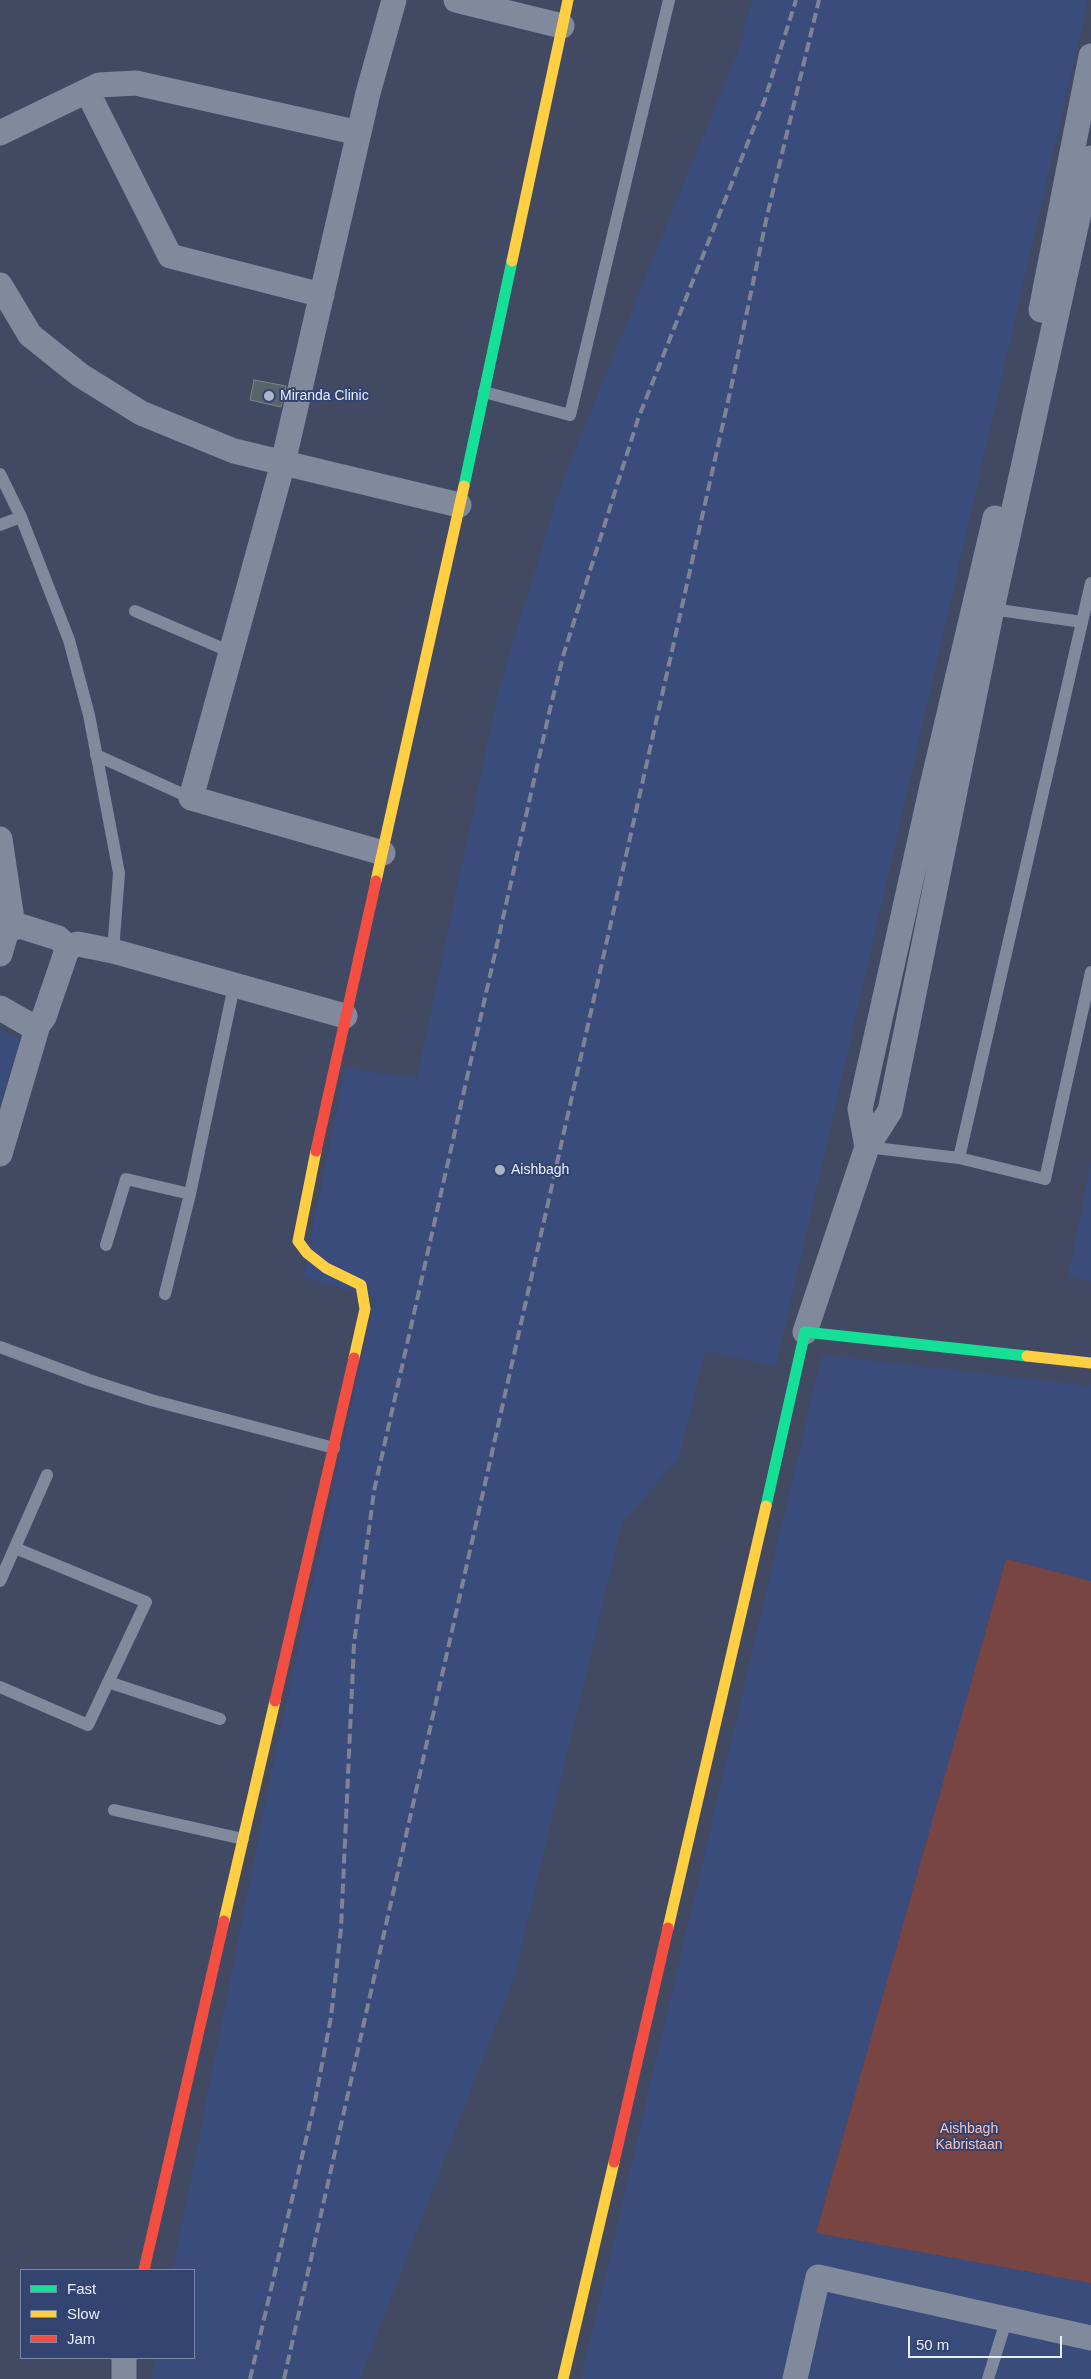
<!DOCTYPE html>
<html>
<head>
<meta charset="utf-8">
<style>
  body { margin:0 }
  #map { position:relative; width:1091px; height:2379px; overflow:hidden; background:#424a63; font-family:Helvetica,sans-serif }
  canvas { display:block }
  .legend { position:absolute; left:20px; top:2269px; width:175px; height:90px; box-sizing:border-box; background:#344471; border:1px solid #7c88aa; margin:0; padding:6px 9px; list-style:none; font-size:15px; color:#e7eeff }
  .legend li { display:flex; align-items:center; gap:10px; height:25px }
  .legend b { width:25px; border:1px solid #7c88aa }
  .scale { position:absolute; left:908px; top:2336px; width:154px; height:22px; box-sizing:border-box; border:2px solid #e7eeff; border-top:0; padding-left:6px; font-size:15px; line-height:18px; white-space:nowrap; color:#e7eeff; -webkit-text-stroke:4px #344471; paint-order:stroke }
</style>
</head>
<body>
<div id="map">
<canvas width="1091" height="2379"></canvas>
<ul class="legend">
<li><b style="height:6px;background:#16e098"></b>Fast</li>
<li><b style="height:6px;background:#ffcf43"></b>Slow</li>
<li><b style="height:6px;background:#f24e42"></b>Jam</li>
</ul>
<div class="scale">50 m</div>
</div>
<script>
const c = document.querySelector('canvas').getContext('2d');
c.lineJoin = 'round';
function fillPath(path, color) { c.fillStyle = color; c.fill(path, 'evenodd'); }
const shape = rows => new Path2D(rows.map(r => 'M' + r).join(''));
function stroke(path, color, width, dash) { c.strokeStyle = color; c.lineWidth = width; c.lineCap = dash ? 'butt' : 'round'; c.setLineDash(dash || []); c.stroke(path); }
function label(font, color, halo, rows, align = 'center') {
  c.font = font + ' Helvetica,sans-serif'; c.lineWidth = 4; c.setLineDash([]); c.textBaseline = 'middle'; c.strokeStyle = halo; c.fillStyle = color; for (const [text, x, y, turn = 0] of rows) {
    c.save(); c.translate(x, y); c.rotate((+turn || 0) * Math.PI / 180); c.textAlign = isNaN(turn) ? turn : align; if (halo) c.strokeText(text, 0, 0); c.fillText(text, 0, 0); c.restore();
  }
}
fillPath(shape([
  [752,0,1088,0,776,1366,705,1351,679,1458,622,1523,514,1978,360,2379,151,2379,156,2358,194,2358,194,2270,173,2270,271,1774,375,1298,303,1277,345,1068,417,1078,499,689,562,482,740,46],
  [0,1030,20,1039,0,1105],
  [1091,1163,1091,1281,1068,1276],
  [822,1355,1091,1386,1091,1581,1006,1559,816,2233,1091,2283,1091,2379,581,2379]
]), '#3a4c7c');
fillPath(shape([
  [1006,1559,1091,1581,1091,2283,816,2233]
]), '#784542');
const building = shape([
  [254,380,286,386,281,407,250,400,254,380]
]);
fillPath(building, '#586469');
stroke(building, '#788588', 1);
stroke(shape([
  [484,392,570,415,669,0],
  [0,474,21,517,69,640,89,715,119,873,113,951],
  [0,525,21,517],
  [992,609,1082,622],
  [135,611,231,652],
  [96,755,191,798],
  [867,1147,959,1158,1045,1179,1091,972],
  [959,1158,1091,583],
  [106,1245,126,1179,190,1194],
  [165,1294,190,1194,234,986],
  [0,1347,89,1380,151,1400,334,1448],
  [0,1581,47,1475],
  [108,1682,220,1719],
  [0,1687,88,1725,146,1602,15,1548],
  [114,1810,243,1839],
  [988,2379,1007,2318]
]), '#81899d', 12);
stroke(shape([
  [456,0,562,26],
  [87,91,170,256,322,295],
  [0,133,99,85,136,83,359,133],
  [0,285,30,335,80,375,141,413,234,451,459,505],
  [1041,310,1091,56],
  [0,839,13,926],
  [383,853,191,798,283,463,368,93,394,0],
  [68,947,78,944,113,951,345,1016],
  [0,954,7,930,20,926,58,938,68,947],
  [0,1008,30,1025,38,1025],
  [867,1147,860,1109,932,786,995,518],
  [0,1154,38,1025,44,1017,68,947],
  [805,1332,867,1147,890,1111,992,609,1091,158],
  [124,2379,124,2358],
  [795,2379,818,2277,1091,2338]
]), '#81899d', 25);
stroke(shape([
  [464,486,512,261],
  [766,1506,805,1332,1027,1356]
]), '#16e098', 11);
stroke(shape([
  [512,261,568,0],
  [376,881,464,486],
  [316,1151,298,1241,307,1253,326,1268,361,1285,365,1309,354,1358],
  [1027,1356,1091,1363],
  [224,1921,275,1701],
  [668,1928,766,1506],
  [563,2379,614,2162]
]), '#ffcf43', 11);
stroke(shape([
  [316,1151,376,881],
  [275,1701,354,1358],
  [614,2162,668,1928],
  [144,2270,224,1921]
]), '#f24e42', 11);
stroke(shape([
  [250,2379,315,2101,331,2017,341,1929,354,1644,374,1491,550,709,564,653,638,419,764,102,796,0],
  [284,2379,731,388,767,216,819,0]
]), '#7e8496', 4, [10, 5]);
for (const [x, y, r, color] of [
  [269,396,6,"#adb5c8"],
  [500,1170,6,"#adb5c8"]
]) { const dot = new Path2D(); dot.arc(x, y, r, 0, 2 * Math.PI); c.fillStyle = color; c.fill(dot); stroke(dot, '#344471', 2); }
label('14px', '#e7eeff', '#344471', [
  ["Miranda Clinic",280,396],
  ["Aishbagh",511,1170]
], 'left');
label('14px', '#f7c1ba', '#344471', [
  ["Aishbagh",969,2129],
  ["Kabristaan",969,2145]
]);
</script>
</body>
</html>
